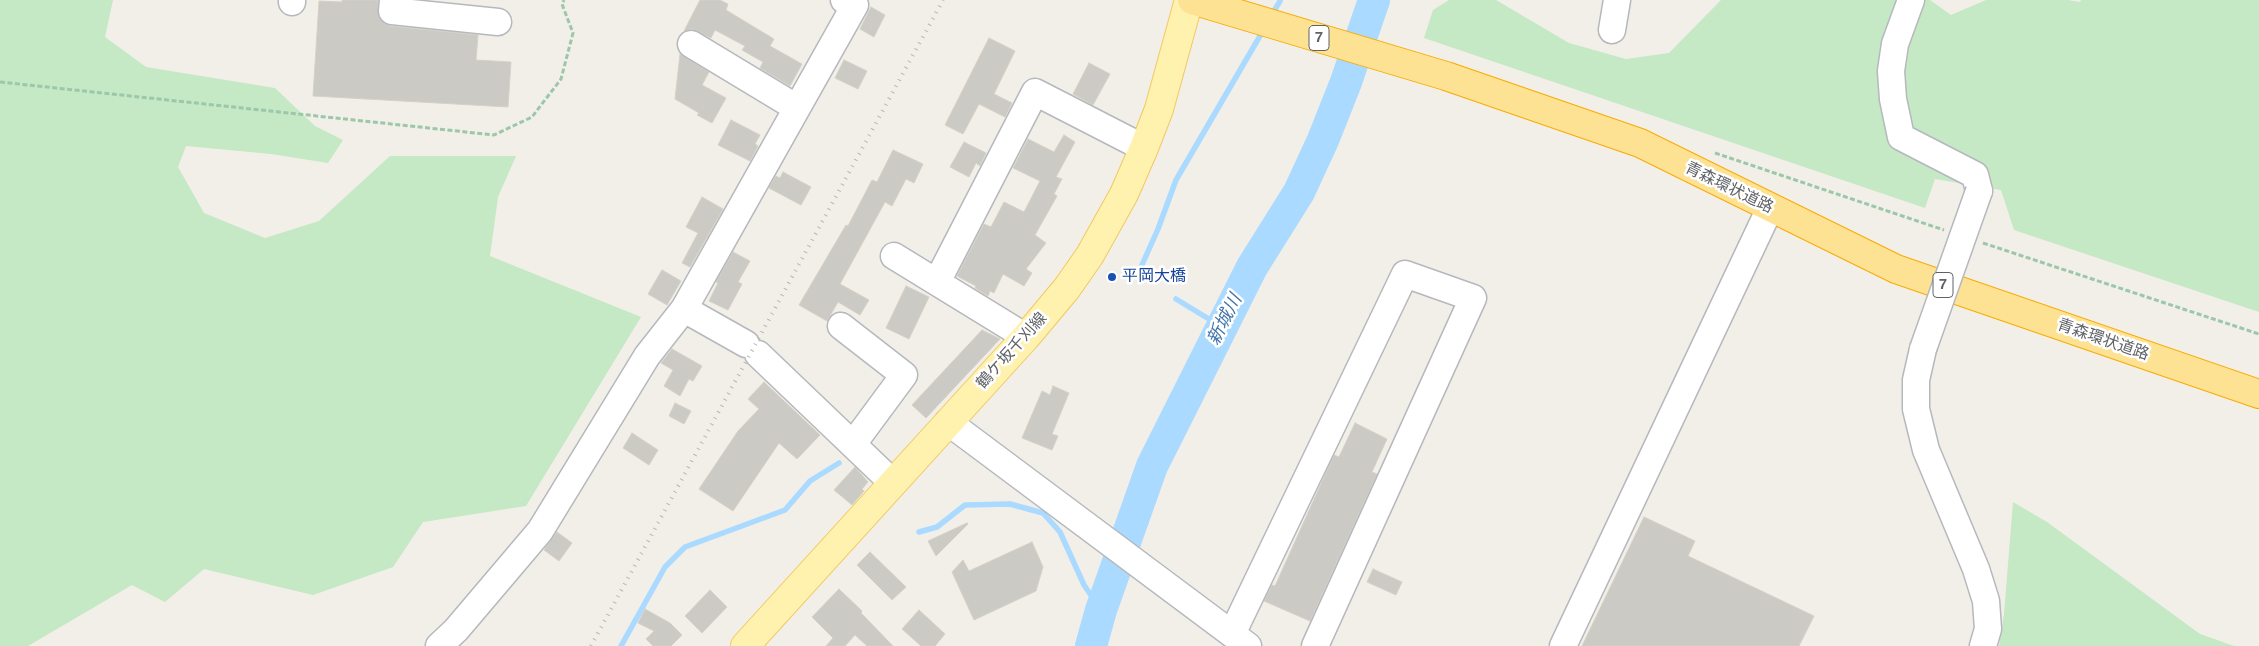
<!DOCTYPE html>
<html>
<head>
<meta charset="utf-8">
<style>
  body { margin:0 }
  canvas { display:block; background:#f1efe8 }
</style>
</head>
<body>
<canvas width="2259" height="646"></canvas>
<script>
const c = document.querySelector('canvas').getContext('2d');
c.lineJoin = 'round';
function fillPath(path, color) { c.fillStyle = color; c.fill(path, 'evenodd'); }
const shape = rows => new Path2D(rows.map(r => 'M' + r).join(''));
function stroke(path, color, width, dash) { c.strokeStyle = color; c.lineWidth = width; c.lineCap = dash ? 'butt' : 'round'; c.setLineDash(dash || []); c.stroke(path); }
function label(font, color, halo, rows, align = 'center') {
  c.font = font + ' Arial,"Noto Sans JP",sans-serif'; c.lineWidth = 5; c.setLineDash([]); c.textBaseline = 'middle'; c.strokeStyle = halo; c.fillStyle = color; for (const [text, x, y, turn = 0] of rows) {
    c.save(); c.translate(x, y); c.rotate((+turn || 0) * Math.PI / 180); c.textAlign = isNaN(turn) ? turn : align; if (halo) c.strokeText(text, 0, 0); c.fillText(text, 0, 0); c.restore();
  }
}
fillPath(shape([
  [0,0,113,0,105,37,146,67,275,88,315,126,343,140,328,163,271,154,186,146,178,167,204,213,265,238,319,221,390,156,516,156,498,197,490,256,641,317,526,506,423,522,393,567,313,595,204,569,165,602,132,585,28,646,0,646],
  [1449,0,1496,0,1569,43,1626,59,1669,53,1721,0,1930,0,1951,15,1986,0,2068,0,2080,2,2081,0,2259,0,2259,312,2014,230,2001,190,1935,179,1925,208,1424,38,1433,10],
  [2013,502,2047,522,2200,634,2234,646,1999,646,2004,614]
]), '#c5e8c5');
stroke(shape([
  [1271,16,1280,1],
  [1137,276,1158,229,1176,180,1264,29],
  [1176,299,1222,327],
  [919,532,937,527,965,505,1010,504,1043,513,1060,532,1084,585,1101,610],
  [621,646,665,567,685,547,785,510,810,481,839,463]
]), '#aadaff', 5.5);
stroke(shape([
  [1091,646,1101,610,1152,466,1252,267,1299,192,1323,140,1346,82,1374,0]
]), '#aadaff', 32);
const building = shape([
  [342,0,378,0,379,18,384,23,390,26,478,35,476,60,511,62,508,107,313,96,319,1,342,2,342,0],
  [700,0,720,0,728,4,726,10,774,39,770,46,802,64,790,86,760,68,763,62,742,50,745,46,715,30,711,38,692,29,684,31,700,0],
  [871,7,885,15,874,37,860,29,871,7],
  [989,38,1015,51,994,94,1012,103,1005,117,979,104,963,134,945,125,989,38],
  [680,54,709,72,702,85,726,98,712,123,697,115,699,113,675,99,680,54],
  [844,60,867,71,858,89,835,78,844,60],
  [1089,63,1110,74,1093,105,1073,94,1089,63],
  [731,120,760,135,755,144,758,146,750,161,718,145,731,120],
  [1064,135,1075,142,1056,177,1062,179,1054,194,1057,196,1035,235,1046,243,1026,269,1032,273,1024,286,1003,274,994,293,990,291,988,296,975,288,976,286,957,276,984,224,991,227,1004,202,1024,212,1040,181,1013,168,1028,139,1054,152,1064,135],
  [964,142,986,153,980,166,976,163,969,177,950,167,964,142],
  [893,150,923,164,914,183,906,179,892,206,885,202,840,284,869,300,860,315,838,302,827,321,799,305,846,225,848,226,872,180,877,182,893,150],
  [783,172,811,187,801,205,769,188,776,176,780,178,783,172],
  [702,197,723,209,690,267,682,263,698,233,686,227,702,197],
  [733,252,750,261,738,282,742,284,728,310,709,301,718,283,716,282,733,252],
  [662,270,681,281,667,305,648,294,662,270],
  [906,286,929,297,909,339,886,328,906,286],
  [982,330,1000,339,926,418,912,405,982,330],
  [672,349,702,366,693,381,689,379,680,396,664,386,673,370,661,363,672,349],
  [764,382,820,435,797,459,779,443,733,511,699,489,738,431,759,409,748,399,764,382],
  [1053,386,1069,393,1052,434,1058,436,1052,450,1022,438,1042,391,1050,395,1053,386],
  [675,403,691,411,684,424,669,416,675,403],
  [1355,423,1387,439,1372,472,1377,474,1310,621,1264,601,1272,585,1275,586,1334,455,1339,457,1355,423],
  [632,433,658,450,649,465,623,448,632,433],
  [855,467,868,482,862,489,864,491,852,505,834,490,855,467],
  [1644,517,1695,541,1688,556,1814,616,1799,646,1582,646,1644,517],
  [967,523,968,524,936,556,928,541,967,523],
  [557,532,572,543,559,561,544,550,557,532],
  [1032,542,1043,567,1036,591,974,620,952,572,963,560,969,571,1032,542],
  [870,552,906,587,892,600,857,565,870,552],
  [1373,569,1402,582,1396,595,1367,582,1373,569],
  [839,589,862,611,861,613,893,646,867,646,855,635,845,646,826,646,833,638,812,617,839,589],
  [710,590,727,607,702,633,685,616,710,590],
  [645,609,670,623,682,635,671,646,653,646,646,639,654,631,638,623,645,609],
  [919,610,945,634,935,646,921,646,902,629,919,610]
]);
fillPath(building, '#cccac5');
stroke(building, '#d6d1c6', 1);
const minor = shape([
  [393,0,392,11,498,22],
  [1911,0,1895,44,1891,71,1893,99,1901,137,1975,175,1979,191],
  [292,2,292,0],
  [1612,30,1617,0],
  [691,44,797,108],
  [894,256,1026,337],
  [937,282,1035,92,1144,148],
  [684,309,746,344],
  [841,326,904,375,853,444],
  [1923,349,1916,380,1916,409,1926,450,1976,569,1986,601,1988,629,1983,646],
  [758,354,893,483],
  [948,422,1248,646],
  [1232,634,1405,274,1473,298,1315,646],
  [439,646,456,630,540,531,647,356,684,309,855,5,844,0],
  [1563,646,1770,208]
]);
const major = shape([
  [745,646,1026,337,1067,288,1090,255,1124,194,1144,148,1159,109,1189,0]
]);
const highway = shape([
  [1192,0,1446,76,1640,143,1896,269,2259,394]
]);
stroke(minor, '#b5b8bc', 29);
stroke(major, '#f2c960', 30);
stroke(highway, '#f9ab00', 30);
stroke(shape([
  [0,82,494,135,532,117,561,79,573,33,562,4,564,0],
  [1715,153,1944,230],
  [1983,243,2259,334]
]), '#9cc7a9', 3, [5, 2.5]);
stroke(minor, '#fff', 26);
stroke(major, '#fff2af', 28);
stroke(highway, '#fde293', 28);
stroke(shape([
  [591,646,943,0]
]), '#b6b7b8', 4, [1, 6]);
const minorBridge = shape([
  [1923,349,1979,191]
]);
stroke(minorBridge, '#b5b8bc', 29, []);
stroke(minorBridge, '#fff', 26);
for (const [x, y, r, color] of [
  [1112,277,5,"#1a4fb4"]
]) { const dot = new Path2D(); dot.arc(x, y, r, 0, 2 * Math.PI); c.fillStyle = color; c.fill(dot); stroke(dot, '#fff', 2); }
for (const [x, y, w] of [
  [1319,38,20],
  [1943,285,20]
]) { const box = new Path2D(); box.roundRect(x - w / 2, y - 12.5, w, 25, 4); c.fillStyle = '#fff'; c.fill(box); stroke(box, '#5f6368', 1); }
label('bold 15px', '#5f6368', null, [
  ["7",1319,38],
  ["7",1943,285]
]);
label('16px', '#5f6368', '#fff', [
  ["青森環状道路",1729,188,26],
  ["青森環状道路",2103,340,19],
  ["鶴ケ坂千刈線",1012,351,-48]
]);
label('16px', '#164399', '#fff', [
  ["平岡大橋",1122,277]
], 'left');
label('italic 18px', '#4174aa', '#fff', [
  ["新城川",1225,320,-63]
]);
</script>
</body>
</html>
